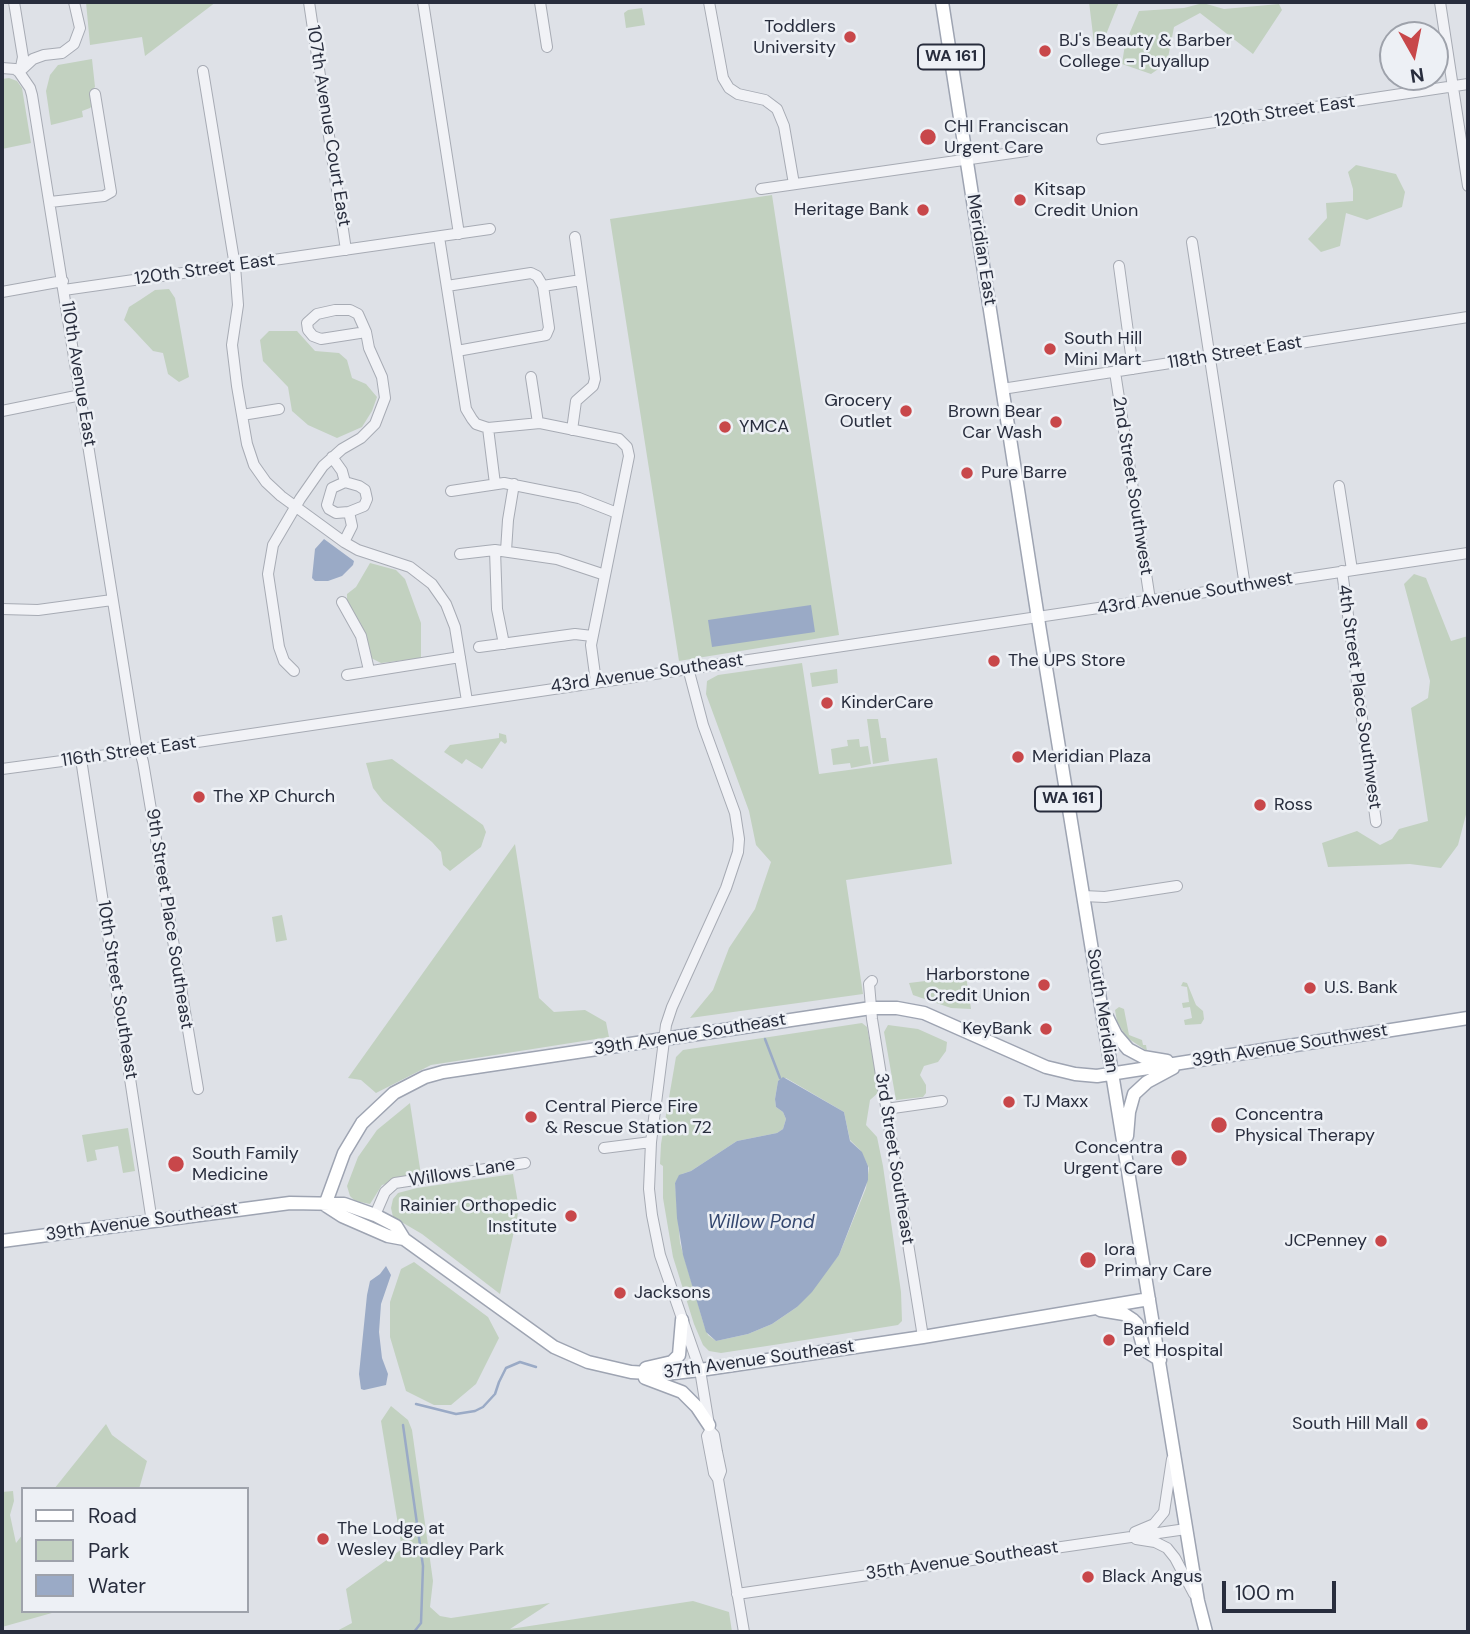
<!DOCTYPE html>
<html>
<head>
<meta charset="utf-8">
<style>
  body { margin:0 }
  #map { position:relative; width:1470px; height:1634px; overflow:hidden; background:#dee1e7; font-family:"DM Sans",sans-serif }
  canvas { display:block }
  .frame { position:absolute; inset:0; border:4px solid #282d3d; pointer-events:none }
  .legend { position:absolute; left:21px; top:1487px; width:228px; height:126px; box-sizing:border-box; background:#edf0f5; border:2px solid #9ea2ab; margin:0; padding:9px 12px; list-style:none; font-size:21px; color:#282d3d }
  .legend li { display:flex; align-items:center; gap:14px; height:35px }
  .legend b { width:35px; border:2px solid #9ea2ab }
  .north { position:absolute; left:1379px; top:21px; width:70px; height:70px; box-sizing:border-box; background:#edf0f5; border:2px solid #9ea2ab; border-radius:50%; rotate:171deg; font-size:19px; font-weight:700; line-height:28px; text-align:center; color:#282d3d }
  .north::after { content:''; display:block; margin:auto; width:24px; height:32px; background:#c8474a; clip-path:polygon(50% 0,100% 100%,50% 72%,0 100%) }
  .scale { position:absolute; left:1222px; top:1581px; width:114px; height:32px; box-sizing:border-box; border:4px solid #282d3d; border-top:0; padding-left:9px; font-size:21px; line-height:24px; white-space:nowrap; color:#282d3d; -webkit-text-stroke:5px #edf0f5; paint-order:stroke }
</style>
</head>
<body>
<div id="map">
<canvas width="1470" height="1634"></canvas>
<div class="frame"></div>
<ul class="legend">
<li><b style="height:9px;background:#fff"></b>Road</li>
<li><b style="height:19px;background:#c2d1c0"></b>Park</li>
<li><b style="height:19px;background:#9aaac6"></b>Water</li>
</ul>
<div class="north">N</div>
<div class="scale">100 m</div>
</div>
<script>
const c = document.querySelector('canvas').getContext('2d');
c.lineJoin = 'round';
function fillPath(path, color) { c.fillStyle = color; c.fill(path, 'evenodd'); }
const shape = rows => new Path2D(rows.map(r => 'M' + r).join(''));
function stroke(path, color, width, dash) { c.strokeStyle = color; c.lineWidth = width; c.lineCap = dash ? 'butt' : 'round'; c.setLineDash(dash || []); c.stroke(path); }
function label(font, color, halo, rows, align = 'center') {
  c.font = font + ' "DM Sans",sans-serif'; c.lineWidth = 5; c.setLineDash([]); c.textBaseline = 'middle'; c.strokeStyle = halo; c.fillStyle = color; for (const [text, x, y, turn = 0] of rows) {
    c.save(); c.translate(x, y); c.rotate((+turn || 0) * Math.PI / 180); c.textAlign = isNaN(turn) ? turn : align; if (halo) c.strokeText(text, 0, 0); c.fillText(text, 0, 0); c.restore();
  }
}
fillPath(shape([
  [86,2,216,2,145,56,142,37,90,45],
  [1089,2,1119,2,1101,47,1094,43],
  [1203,3,1224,9,1279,4,1282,10,1253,54,1200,13,1174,27,1167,63,1151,74,1122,64,1125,44,1139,11,1184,8],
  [642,8,645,25,626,28,624,13,628,10],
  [92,59,95,87,93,89,94,104,90,108,82,111,83,117,51,125,46,91,50,75,58,65],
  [9,78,17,81,22,88,31,143,2,149,2,79],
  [1356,165,1396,174,1405,192,1402,207,1367,220,1346,213,1340,246,1321,252,1308,239,1327,218,1326,203,1353,201,1353,189,1348,172],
  [772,195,839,635,679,661,610,219],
  [169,289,175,298,189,377,179,382,168,374,163,353,153,351,124,320,129,307,140,300,155,290],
  [269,331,297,331,315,351,339,353,347,360,352,378,366,384,377,397,372,411,362,427,337,438,308,425,292,411,288,387,263,361,260,340],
  [370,563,396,570,405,579,421,623,421,658,381,663,371,658,361,624,347,602,347,594,356,587],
  [1414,574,1426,578,1451,641,1468,636,1468,807,1458,845,1441,868,1410,864,1328,867,1322,843,1357,831,1380,845,1392,839,1399,829,1428,821,1411,708,1428,698,1430,681,1404,584],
  [802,663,819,774,937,758,952,864,846,880,863,994,690,1018,713,990,729,948,755,909,771,862,756,845,749,811,706,694,707,681,718,675],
  [837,669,838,683,812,687,810,673],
  [867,719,878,719,881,738,886,738,889,761,873,764],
  [499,733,506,735,507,742,505,744,501,741,482,769,466,759,462,764,444,752,450,745,499,738],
  [859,739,860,747,868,746,871,764,851,768,850,763,833,765,831,749,848,746,847,740],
  [392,759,483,825,486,832,481,847,450,871,443,865,441,852,432,842,383,801,373,788,366,763],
  [515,844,539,998,554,1012,585,1010,606,1022,609,1037,431,1065,376,1093,361,1080,348,1078],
  [282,915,287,940,276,942,272,917],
  [966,976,971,1009,951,1008,913,995,909,983],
  [1183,982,1187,983,1196,1005,1203,1011,1204,1019,1201,1024,1185,1025,1184,1020,1192,1018,1190,1007,1183,1008,1182,1003,1189,1002,1187,987,1181,986],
  [1119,1007,1124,1009,1129,1035,1142,1040,1143,1045,1146,1045,1147,1051,1126,1037,1117,1021,1115,1010],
  [862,1023,867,1027,879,1092,870,1100,866,1125,877,1137,883,1166,901,1292,902,1321,898,1325,780,1344,721,1353,709,1351,703,1345,694,1324,673,1257,663,1198,663,1166,660,1164,661,1144,676,1057,683,1050],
  [786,1078,844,1112,850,1140,860,1150,869,1168,866,1188,839,1255,797,1307,772,1324,748,1334,716,1341,708,1335,704,1325,680,1243,675,1183,682,1174,691,1171,737,1141,777,1133,783,1129,786,1119,783,1112,776,1107,775,1099,778,1081],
  [888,1025,918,1029,947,1042,946,1051,938,1062,924,1066,920,1075,926,1085,926,1093,923,1097,896,1100,884,1032],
  [410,1103,421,1175,382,1185,370,1204,355,1201,350,1196,347,1186,358,1157,377,1130],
  [128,1128,135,1171,123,1173,118,1146,95,1150,97,1160,87,1162,82,1135],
  [513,1174,519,1209,500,1294,422,1234,393,1217,391,1208,393,1199,398,1193,417,1188],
  [414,1262,488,1317,499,1338,476,1384,451,1405,434,1405,406,1391,390,1337,390,1302,401,1269],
  [391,1406,408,1420,412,1430,433,1581,430,1607,440,1616,451,1618,550,1603,510,1629,693,1601,729,1612,732,1632,335,1632,352,1623,346,1589,402,1549,381,1421],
  [106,1424,112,1435,147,1461,139,1489,54,1489],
  [13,1491,14,1501,10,1515,16,1543,23,1534,23,1611,59,1611,2,1627,2,1492]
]), '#c2d1c0');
fillPath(shape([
  [324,539,354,561,353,565,342,576,328,581,315,581,312,578,315,549],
  [811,605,815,632,712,647,708,620],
  [783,1077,844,1112,850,1141,862,1152,868,1166,868,1180,839,1255,812,1292,797,1307,772,1324,748,1334,716,1341,706,1332,683,1255,677,1218,675,1183,679,1175,691,1171,737,1141,777,1133,783,1129,786,1119,783,1112,776,1107,775,1099,778,1081],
  [386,1266,391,1275,381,1304,379,1332,382,1358,388,1374,386,1385,364,1390,361,1389,359,1374,367,1295,370,1281,380,1274]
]), '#9aaac6');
stroke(shape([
  [765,1039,780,1078],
  [416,1404,456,1414,475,1411,483,1407,495,1394,499,1382,506,1368,520,1362,536,1367],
  [403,1425,423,1566,421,1623,414,1632]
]), '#9aaac6', 2.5);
const minor = shape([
  [14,2,23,57,20,72],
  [309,2,346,250],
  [423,2,459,234],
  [540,2,547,47],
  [709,2,723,78,729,88,738,94,765,100,777,109,784,126,794,184],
  [1440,2,1468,186],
  [2,68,15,69,19,72,30,88,32,95,137,751,141,755,143,762,198,1089],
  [203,71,235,266,238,305,232,345,237,386,247,444,254,465,266,482,281,496,344,542,358,550,410,567,432,584,446,604,455,627,467,701],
  [19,72,33,59,44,55,62,53,74,44,80,28,74,2],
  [1102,139,1468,84],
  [761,189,1026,151],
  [50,202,104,196,111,192,95,94],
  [439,237,466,409,472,419,476,424,488,428,540,423,619,439,627,447,629,456,591,645,596,682],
  [1192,242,1245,586],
  [1119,266,1133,369],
  [447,286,531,273,537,276,543,286,549,328,546,335,457,351],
  [543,286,581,280],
  [64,290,490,229],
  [2,292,63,281],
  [1115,372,1150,600],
  [531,377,538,423],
  [1002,389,1468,317],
  [2,411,81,395],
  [242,415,279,409],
  [488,428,495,484],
  [572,430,576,401,593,386,595,379,575,237],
  [332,457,342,471,345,482,359,486,365,490,367,499,364,506,349,512,352,526,344,542],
  [345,482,332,488,327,505,329,509,336,513,349,512],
  [1339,486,1352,570],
  [451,491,504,483,579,498,617,513],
  [495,550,497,609,504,644],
  [506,551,508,520,514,484],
  [460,554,495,550,557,559,605,575],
  [1342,571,1376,822],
  [342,602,361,636,369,670],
  [2,609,38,610,112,600],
  [479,647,575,634,592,636],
  [688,668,703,725,735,813,739,839,738,852,726,888,672,1007,666,1025,651,1142,649,1189,652,1215,660,1255,700,1370,710,1431,707,1436,714,1473,718,1479,744,1632],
  [294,671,284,661,279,647,268,574,273,545,300,499,323,466,342,449,361,438,375,424,385,398,382,377,369,348,366,332,358,314,350,310,335,310,317,314,307,323,308,330,313,336,321,339,366,332],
  [347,675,460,657],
  [81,759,152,1222],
  [2,769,137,751,1468,553],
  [1083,896,1105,897,1177,886],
  [872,981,869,984,872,1019,923,1337],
  [886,1109,942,1101],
  [604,1148,651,1142],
  [375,1215,385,1192,395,1183,525,1163],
  [710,1431,714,1435,717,1452,721,1471,718,1479],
  [1135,1532,1154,1524,1164,1512,1172,1459],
  [1136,1539,1155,1542,1167,1548,1175,1558,1194,1594],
  [737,1594,1186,1529]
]);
const major = shape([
  [942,2,1040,631,1198,1601,1206,1632],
  [1107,1017,1116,1035,1128,1049,1143,1057,1167,1061],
  [1127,1136,1129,1112,1134,1094,1147,1082,1173,1068],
  [325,1205,344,1153,362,1123,394,1093,425,1077,443,1072,871,1008,897,1008,924,1013,1046,1067,1075,1074,1097,1076,1468,1018],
  [325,1205,342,1216,388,1236,404,1239,554,1347,588,1362,631,1372,665,1374,700,1370,923,1337,1149,1299],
  [2,1241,290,1203,344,1204,375,1215,396,1226,404,1239],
  [1100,1310,1124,1314,1133,1320,1137,1324,1144,1350,1160,1360],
  [646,1368,672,1362,679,1355,682,1320],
  [645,1378,682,1392,697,1407,709,1425]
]);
stroke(minor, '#a7abb4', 12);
stroke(major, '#9ea4b2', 15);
stroke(minor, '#f1f2f6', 10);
stroke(major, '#fff', 12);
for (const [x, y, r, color] of [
  [850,37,7,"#c8474a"],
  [1045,51,7,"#c8474a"],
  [928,137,9,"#c8474a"],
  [1020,200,7,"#c8474a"],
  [923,210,7,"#c8474a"],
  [1050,349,7,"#c8474a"],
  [906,411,7,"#c8474a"],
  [1056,422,7,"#c8474a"],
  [725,427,7,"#c8474a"],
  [967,473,7,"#c8474a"],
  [994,661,7,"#c8474a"],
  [827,703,7,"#c8474a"],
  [1018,757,7,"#c8474a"],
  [199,797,7,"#c8474a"],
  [1260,805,7,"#c8474a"],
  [1044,985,7,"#c8474a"],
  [1310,988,7,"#c8474a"],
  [1046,1029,7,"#c8474a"],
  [1009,1102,7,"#c8474a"],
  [531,1117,7,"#c8474a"],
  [1219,1125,9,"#c8474a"],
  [1179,1158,9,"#c8474a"],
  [176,1164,9,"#c8474a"],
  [571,1216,7,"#c8474a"],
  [1381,1241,7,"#c8474a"],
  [1088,1260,9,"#c8474a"],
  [620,1293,7,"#c8474a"],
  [1109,1340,7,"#c8474a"],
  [1422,1424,7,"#c8474a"],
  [323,1539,7,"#c8474a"],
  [1088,1577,7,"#c8474a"]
]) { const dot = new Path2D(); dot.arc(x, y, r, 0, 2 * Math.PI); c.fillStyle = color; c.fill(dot); stroke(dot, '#edf0f5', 2.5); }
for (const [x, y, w] of [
  [951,57,66],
  [1068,799,66]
]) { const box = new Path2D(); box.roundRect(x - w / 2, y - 12.5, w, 25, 5); c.fillStyle = '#edf0f5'; c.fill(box); stroke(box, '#282d3d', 2); }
label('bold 16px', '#282d3d', null, [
  ["WA 161",951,57],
  ["WA 161",1068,799]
]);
label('18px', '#282d3d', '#edf0f5', [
  ["Toddlers",836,27,"right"],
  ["University",836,48,"right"],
  ["BJ's Beauty & Barber",1059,41],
  ["College - Puyallup",1059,62],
  ["CHI Franciscan",944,127],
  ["Urgent Care",944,148],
  ["Kitsap",1034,190],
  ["Credit Union",1034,211],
  ["Heritage Bank",909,210,"right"],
  ["South Hill",1064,339],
  ["Mini Mart",1064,360],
  ["Grocery",892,401,"right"],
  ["Outlet",892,422,"right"],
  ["Brown Bear",1042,412,"right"],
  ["Car Wash",1042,433,"right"],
  ["YMCA",739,427],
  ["Pure Barre",981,473],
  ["The UPS Store",1008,661],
  ["KinderCare",841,703],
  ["Meridian Plaza",1032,757],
  ["The XP Church",213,797],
  ["Ross",1274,805],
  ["Harborstone",1030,975,"right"],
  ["Credit Union",1030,996,"right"],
  ["U.S. Bank",1324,988],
  ["KeyBank",1032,1029,"right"],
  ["TJ Maxx",1023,1102],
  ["Central Pierce Fire",545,1107],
  ["& Rescue Station 72",545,1128],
  ["Concentra",1235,1115],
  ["Physical Therapy",1235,1136],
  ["Concentra",1163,1148,"right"],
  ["Urgent Care",1163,1169,"right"],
  ["South Family",192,1154],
  ["Medicine",192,1175],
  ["Rainier Orthopedic",557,1206,"right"],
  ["Institute",557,1227,"right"],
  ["JCPenney",1367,1241,"right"],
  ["Iora",1104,1250],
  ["Primary Care",1104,1271],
  ["Jacksons",634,1293],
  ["Banfield",1123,1330],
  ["Pet Hospital",1123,1351],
  ["South Hill Mall",1408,1424,"right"],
  ["The Lodge at",337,1529],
  ["Wesley Bradley Park",337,1550],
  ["Black Angus",1102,1577]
], 'left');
label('18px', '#282d3d', '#edf0f5', [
  ["120th Street East",1285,112,-8],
  ["107th Avenue Court East",328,126,81],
  ["Meridian East",981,250,81],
  ["120th Street East",205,270,-8],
  ["118th Street East",1235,353,-9],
  ["110th Avenue East",78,374,81],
  ["2nd Street Southwest",1132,486,81],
  ["43rd Avenue Southwest",1195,594,-9],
  ["43rd Avenue Southeast",647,674,-8],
  ["4th Street Place Southwest",1359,697,82],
  ["116th Street East",129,752,-8],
  ["9th Street Place Southeast",169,919,81],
  ["10th Street Southeast",117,990,81],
  ["South Meridian",1102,1011,81],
  ["39th Avenue Southeast",690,1035,-9],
  ["39th Avenue Southwest",1290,1046,-9],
  ["3rd Street Southeast",894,1159,81],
  ["Willows Lane",462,1173,-9],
  ["39th Avenue Southeast",142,1222,-8],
  ["37th Avenue Southeast",759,1360,-8],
  ["35th Avenue Southeast",962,1561,-8]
]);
label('italic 19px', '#34476f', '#edf0f5', [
  ["Willow Pond",761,1223]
]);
</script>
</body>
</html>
